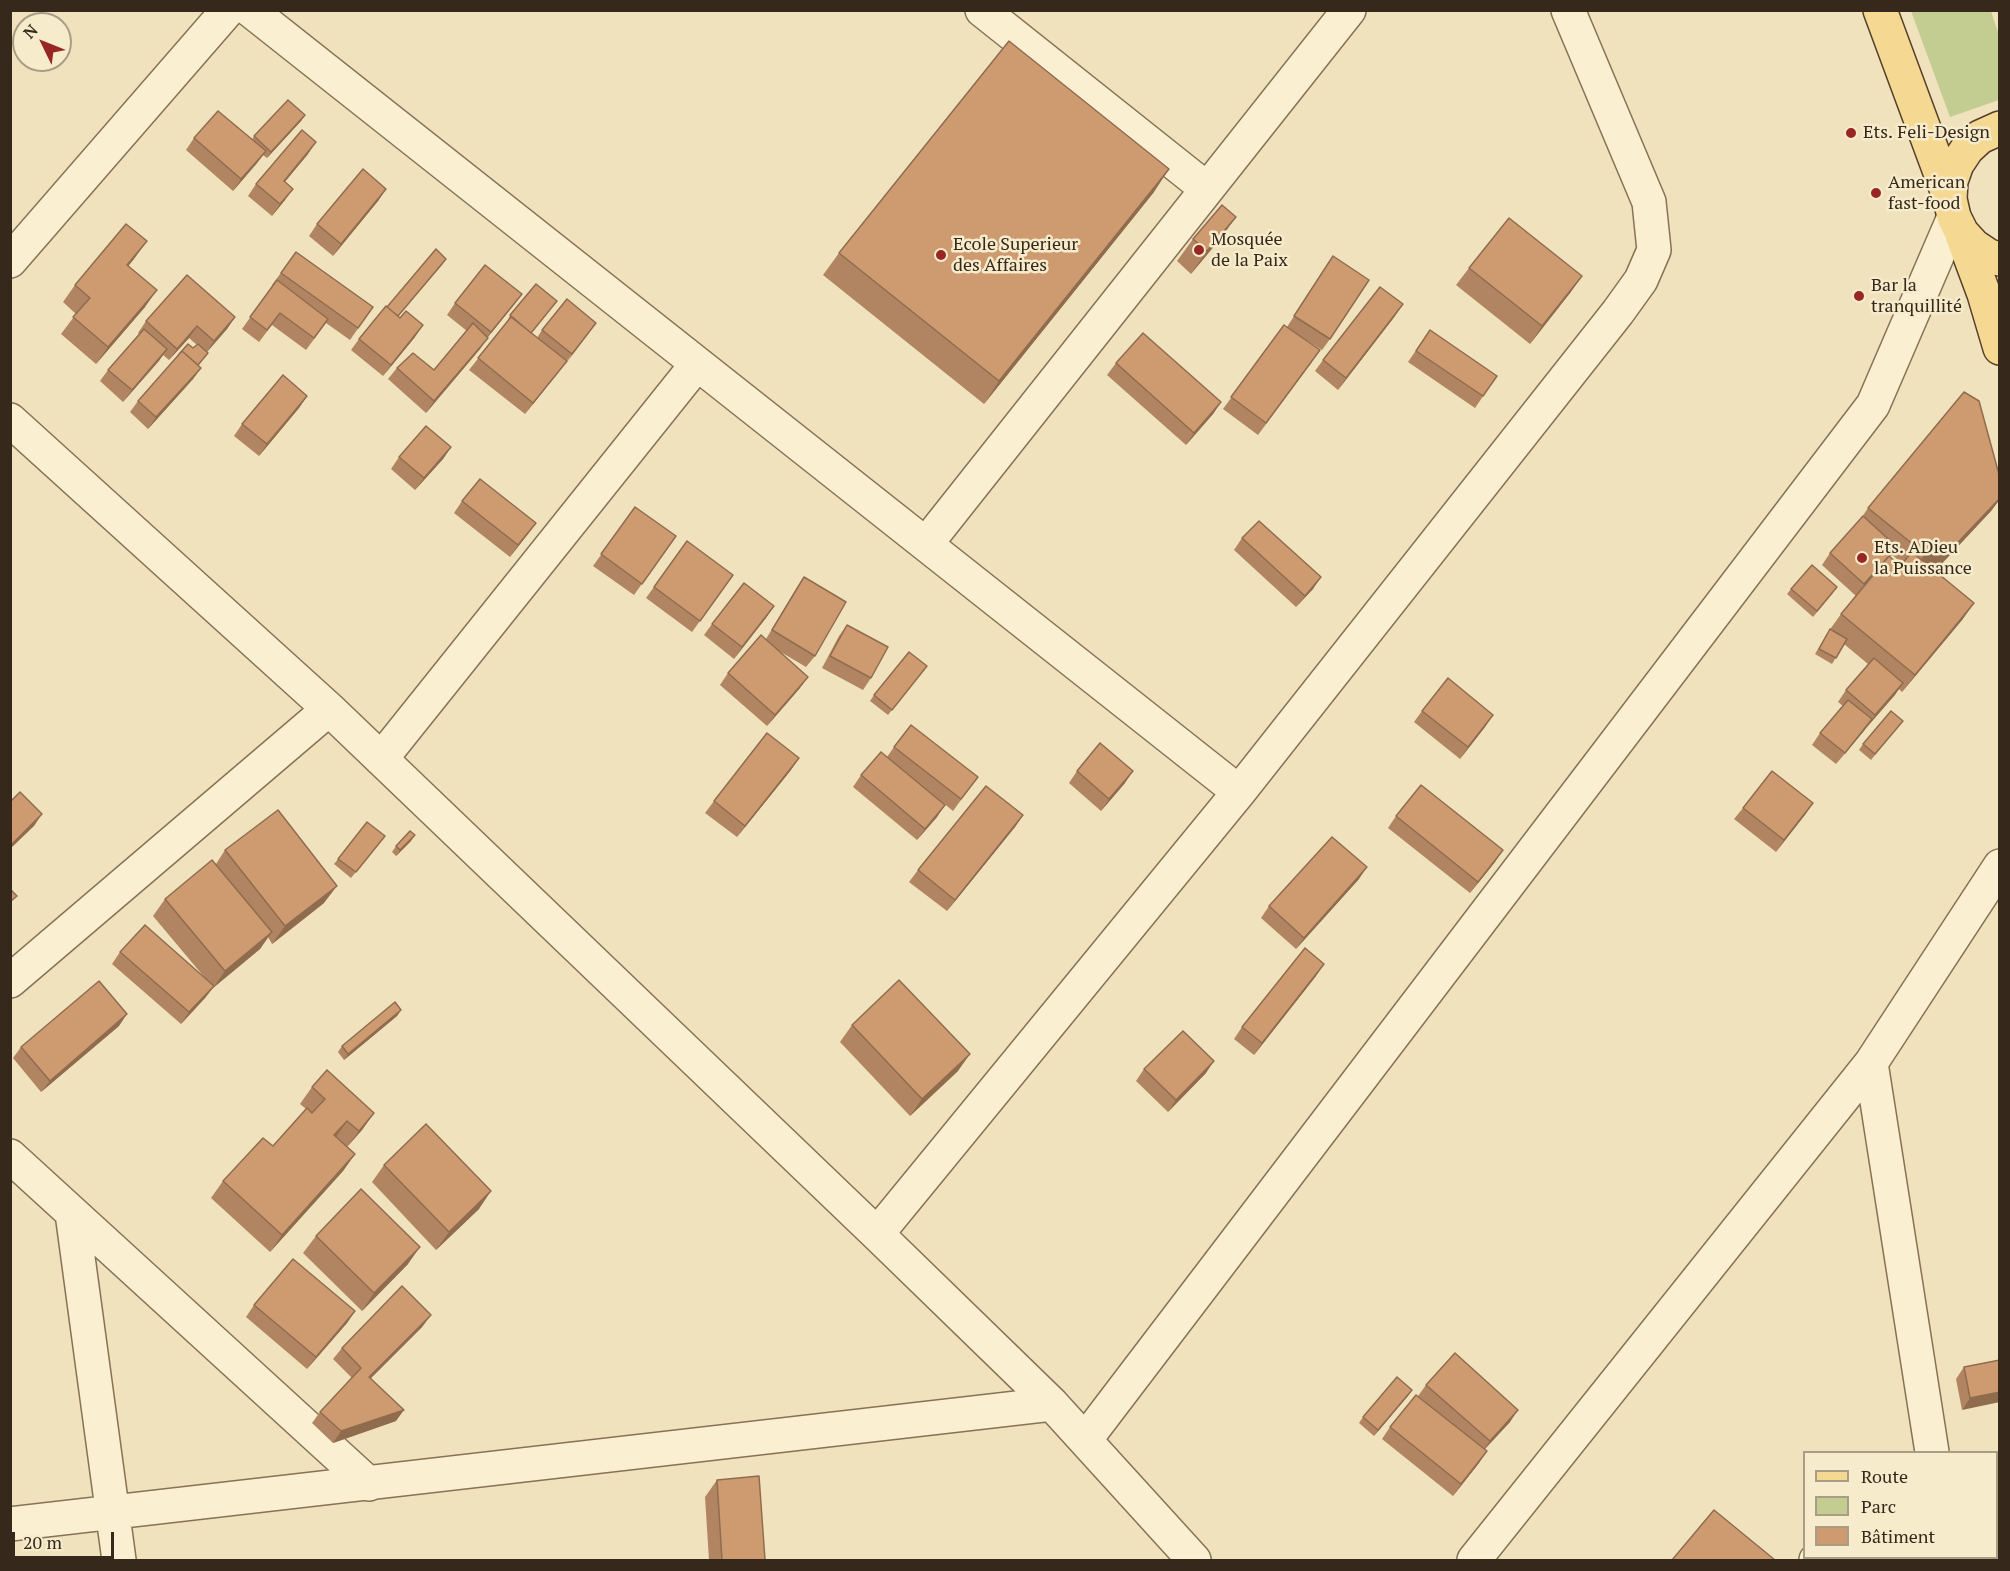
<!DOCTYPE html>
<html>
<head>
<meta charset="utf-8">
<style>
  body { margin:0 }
  #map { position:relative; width:2010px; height:1571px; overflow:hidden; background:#efe2bd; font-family:"PT Serif",serif }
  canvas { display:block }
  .frame { position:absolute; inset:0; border:12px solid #36291b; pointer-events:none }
  .legend { position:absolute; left:1803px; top:1451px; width:195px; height:108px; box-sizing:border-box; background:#f6eccc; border:2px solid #a99e85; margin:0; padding:8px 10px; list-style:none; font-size:18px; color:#36291b }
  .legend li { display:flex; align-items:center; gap:12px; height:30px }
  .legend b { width:30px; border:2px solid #a99e85 }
  .north { position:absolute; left:12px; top:12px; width:60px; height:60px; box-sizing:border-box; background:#f6eccc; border:2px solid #a99e85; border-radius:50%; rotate:313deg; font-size:16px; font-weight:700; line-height:24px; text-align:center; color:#36291b }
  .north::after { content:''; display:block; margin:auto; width:21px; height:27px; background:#982724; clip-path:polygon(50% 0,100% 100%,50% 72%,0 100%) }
  .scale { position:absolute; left:12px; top:1532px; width:102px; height:27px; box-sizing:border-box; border:3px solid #36291b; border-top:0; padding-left:8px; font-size:18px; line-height:21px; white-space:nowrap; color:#36291b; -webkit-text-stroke:4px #f6eccc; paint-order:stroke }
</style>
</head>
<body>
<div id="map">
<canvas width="2010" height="1571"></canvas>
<div class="frame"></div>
<ul class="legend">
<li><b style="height:8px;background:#f5d992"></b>Route</li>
<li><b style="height:16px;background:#c3cd91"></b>Parc</li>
<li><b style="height:16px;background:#ce9b71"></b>Bâtiment</li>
</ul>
<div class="north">N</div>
<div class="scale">20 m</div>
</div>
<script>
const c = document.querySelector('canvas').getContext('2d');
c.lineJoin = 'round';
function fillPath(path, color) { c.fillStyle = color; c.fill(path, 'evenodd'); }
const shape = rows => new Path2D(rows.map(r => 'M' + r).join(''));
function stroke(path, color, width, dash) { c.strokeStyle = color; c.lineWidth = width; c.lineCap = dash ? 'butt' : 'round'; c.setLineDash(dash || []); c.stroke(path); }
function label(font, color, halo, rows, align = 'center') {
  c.font = font + ' "PT Serif",serif'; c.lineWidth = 5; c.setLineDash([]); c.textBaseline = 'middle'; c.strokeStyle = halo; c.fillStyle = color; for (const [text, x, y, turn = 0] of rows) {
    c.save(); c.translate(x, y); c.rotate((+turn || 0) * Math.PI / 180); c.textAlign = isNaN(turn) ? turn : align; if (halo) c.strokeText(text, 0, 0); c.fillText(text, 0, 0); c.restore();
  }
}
fillPath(shape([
  [1911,11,1991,11,1999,35,1999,100,1950,117]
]), '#c3cd91');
const minor = shape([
  [250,10,1239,792],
  [982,10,1207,189],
  [10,261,228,10],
  [10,420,329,709,877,1234,1052,1404,1194,1560],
  [926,544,1349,10],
  [381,759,697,364],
  [10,981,329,709],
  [1871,1063,1932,1452],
  [10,1156,369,1484],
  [72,1213,119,1560],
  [877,1234,1239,792,1618,312,1641,280,1654,250,1649,202,1568,10],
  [1085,1440,1873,405,1954,217],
  [10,1524,1052,1404],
  [1952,1558,1953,1560],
  [1474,1560,1871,1063,2000,866],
  [1816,1560,1819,1558]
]);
const primary = shape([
  [1880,10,1950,199],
  [2000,128,1980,137,1967,149,1957,164,1951,181,1950,199,1954,217,1962,233,1974,246,1989,256,2000,259],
  [1962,235,1984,294,2000,348]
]);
stroke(minor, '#877256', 36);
stroke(primary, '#543f2a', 36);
stroke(minor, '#faefd0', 33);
stroke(primary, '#f5d992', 33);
fillPath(shape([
  [305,115,301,121,267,158,263,155,257,163,233,191,186,150,194,138,252,140,254,136],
  [308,154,285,182,285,200,272,216,248,196,256,184],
  [386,189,378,201,333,256,309,236,317,224],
  [1154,192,984,404,823,275,839,253],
  [1236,217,1220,239,1191,274,1177,261,1193,239],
  [296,252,373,307,350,340,326,323,306,350,272,325,259,342,242,329,273,285,272,285],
  [1333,256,1330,339,1322,350,1303,338,1312,362,1258,435,1223,409,1284,325,1287,327],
  [134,259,128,266,145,307,96,364,61,334,76,314,63,302,75,285],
  [446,259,398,316,415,337,383,376,351,350,359,339,387,307],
  [1469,268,1582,276,1570,293,1530,344,1456,285],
  [522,294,488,337,480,349,426,413,388,379,397,368,434,370,467,331,447,315,455,303],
  [557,301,531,333,537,338,542,330,588,334,525,414,469,370,507,322,510,315],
  [1395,316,1338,390,1315,371,1323,360],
  [235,317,227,329,207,352,208,353,198,365,201,368,193,379,148,429,130,412,138,401,197,345,189,338,169,360,163,355,123,402,100,381,108,370,139,334,138,333,146,321],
  [1430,330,1497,376,1475,408,1408,362],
  [1116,363,1221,402,1213,414,1186,445,1107,375],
  [307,396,299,408,259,456,234,436,242,424],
  [451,447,443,459,415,490,391,469,399,457],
  [2000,478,2000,499,1991,511,1935,571,1974,603,1962,620,1902,692,1899,689,1836,764,1812,745,1820,733,1843,706,1838,702,1846,690,1868,664,1844,644,1832,664,1815,654,1826,635,1841,614,1856,596,1822,565,1830,553,1862,517,1868,508],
  [1892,555,1902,563,1900,566,1890,557],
  [462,501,536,523,510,557,454,513],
  [635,507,676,536,634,595,593,566],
  [1242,538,1313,589,1296,607,1234,550],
  [687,541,733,575,692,632,646,598],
  [804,577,815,656,806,667,779,651,800,688,767,726,720,685,728,673,766,639,796,589],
  [1791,589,1833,593,1813,617,1787,594],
  [774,606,734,659,704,635,712,624],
  [847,625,871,678,863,690,822,668,839,636],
  [922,672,888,715,870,701,874,695],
  [1422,711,1485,727,1460,759,1414,722],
  [1903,721,1871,760,1859,750,1863,744],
  [894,747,969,789,953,811,941,801,937,817,917,840,853,787,861,775,887,757],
  [791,770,737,837,705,813,714,801],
  [1077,771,1125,783,1101,811,1069,783],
  [1813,803,1776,852,1734,819,1743,808],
  [1023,815,1015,827,947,911,909,882,918,870],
  [1396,816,1495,862,1470,893,1388,828],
  [385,836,351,878,334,864,338,859],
  [411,841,396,856,392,852,396,846],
  [225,850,324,903,272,944,268,937,260,949,213,988,205,998,181,1024,112,964,120,952,205,978,153,916,165,899,216,864],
  [1359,879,1296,949,1261,918,1269,906],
  [1316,976,1254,1055,1234,1039,1242,1027],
  [401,1010,397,1016,344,1060,338,1052,342,1046],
  [852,1025,958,1071,910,1116,840,1042],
  [119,1026,41,1092,13,1058,21,1047],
  [1144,1069,1206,1073,1168,1112,1136,1081],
  [312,1087,374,1113,362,1130,347,1147,355,1154,343,1171,270,1252,211,1198,223,1181,273,1146,306,1109,300,1104],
  [384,1165,479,1209,436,1250,372,1182],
  [316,1236,408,1264,362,1311,303,1253],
  [254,1305,355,1311,347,1323,307,1369,246,1317],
  [431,1315,422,1327,371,1378,396,1421,333,1443,312,1423,320,1412,352,1378,333,1359,342,1348],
  [2000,1360,1962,1410,1956,1379,1964,1367],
  [1426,1385,1510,1422,1485,1449,1479,1463,1453,1496,1382,1439,1390,1427,1418,1396],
  [1412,1390,1374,1436,1359,1423,1363,1417],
  [717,1480,765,1560,709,1560,705,1497],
  [2000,1498,2000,1544,1996,1544,1996,1499]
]), '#b18561');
fillPath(shape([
  [305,115,301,121,267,158,271,152],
  [316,142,308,154,276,192,284,181],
  [266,151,257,163,233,191,241,179],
  [1169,169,1154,192,984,404,999,381],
  [293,189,285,200,272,216,280,204],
  [386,189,378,201,333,256,341,244],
  [1236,217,1220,239,1191,274,1207,251],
  [147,241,134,259,115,282,127,265],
  [446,259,442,265,393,322,397,316],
  [1582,276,1570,293,1530,344,1542,326],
  [157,290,145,307,96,364,108,347],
  [522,294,513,306,483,343,491,332],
  [1403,304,1395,316,1338,390,1346,378],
  [235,317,227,329,206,353,214,341],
  [596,323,588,334,564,366,572,354],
  [423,325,415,337,383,376,391,365],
  [197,326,189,338,169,360,177,349],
  [488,338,480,349,426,413,434,401],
  [167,349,159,361,123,402,132,390],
  [567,361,558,373,525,414,533,403],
  [201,368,193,379,148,429,156,417],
  [307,396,299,408,259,456,267,444],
  [1221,402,1213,414,1186,445,1194,433],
  [451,447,443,459,415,490,424,478],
  [2000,498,2000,499,1991,511,1933,573,1913,572,1925,554],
  [536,523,528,534,510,557,518,545],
  [1321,577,1313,589,1296,607,1305,596],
  [1974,603,1962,620,1902,692,1915,675],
  [774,606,766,618,734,659,742,647],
  [808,677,800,688,767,726,775,715],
  [1903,683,1895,695,1867,727,1875,715],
  [1493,715,1485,727,1460,759,1468,747],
  [1872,719,1864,731,1836,764,1845,753],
  [799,758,791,770,737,837,745,826],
  [1133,771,1125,783,1101,811,1109,799],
  [1813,803,1805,815,1776,852,1784,840],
  [945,805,937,817,917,840,925,829],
  [42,814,34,826,10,849,10,846],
  [1023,815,1015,827,947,911,955,900],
  [415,835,411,841,396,856,400,850],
  [1503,850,1495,862,1470,893,1478,882],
  [1367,867,1359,879,1296,949,1304,938],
  [337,886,324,903,272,944,285,926],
  [272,932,260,949,213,988,225,971],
  [1324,964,1316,976,1254,1055,1262,1043],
  [214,986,205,998,181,1024,189,1012],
  [401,1010,397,1016,344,1060,348,1054],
  [127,1014,119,1026,41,1092,50,1081],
  [970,1054,958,1071,910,1116,922,1099],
  [1214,1061,1206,1073,1168,1112,1176,1100],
  [374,1113,362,1130,346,1148,359,1131],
  [347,1121,335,1138,334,1135],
  [355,1154,343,1171,270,1252,282,1235],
  [491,1191,479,1209,436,1250,449,1232],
  [420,1247,408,1264,362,1311,374,1293],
  [355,1311,347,1323,307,1369,316,1357],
  [431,1315,422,1327,361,1388,369,1377],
  [1412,1390,1408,1396,1374,1436,1378,1430],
  [2000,1392,2000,1402,1962,1410,1970,1398],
  [404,1410,396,1421,333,1443,341,1431],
  [1518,1410,1510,1422,1481,1453,1490,1441],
  [1487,1451,1479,1463,1453,1496,1461,1484]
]), '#906c4f');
const building = shape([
  [1009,41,1169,169,999,381,839,253,1009,41],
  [288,100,305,115,271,152,254,136,288,100],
  [218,111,266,151,241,179,194,138,218,111],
  [302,130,316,142,284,181,293,189,280,204,256,184,302,130],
  [363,169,386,189,341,244,317,224,363,169],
  [1222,205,1236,217,1207,251,1193,239,1222,205],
  [1509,218,1582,276,1542,326,1469,268,1509,218],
  [126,224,147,241,127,265,157,290,108,347,73,317,90,298,75,285,126,224],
  [436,249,446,259,398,316,387,307,436,249],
  [296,252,373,307,358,328,281,273,296,252],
  [1333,256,1369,280,1330,339,1294,316,1333,256],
  [485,265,522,294,491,332,455,303,485,265],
  [187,275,235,317,214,341,197,326,177,349,146,321,187,275],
  [277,280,328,319,314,338,280,313,267,330,250,317,277,280],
  [536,284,557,301,531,333,510,315,536,284],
  [1380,287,1403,304,1346,378,1323,360,1380,287],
  [567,299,596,323,572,354,542,330,567,299],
  [386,306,400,318,406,311,423,325,391,365,359,339,386,306],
  [511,317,567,361,533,403,478,358,511,317],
  [473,323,488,338,434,401,397,368,413,353,434,370,473,323],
  [1284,325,1320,350,1266,423,1231,397,1284,325],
  [144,329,167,349,132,390,108,370,144,329],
  [1430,330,1497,376,1483,396,1416,351,1430,330],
  [1143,333,1221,402,1194,433,1116,363,1143,333],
  [188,344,193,348,198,344,208,353,198,365,182,351,179,354,188,344],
  [182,351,201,368,156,417,138,401,182,351],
  [283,375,307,396,267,444,242,424,283,375],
  [1964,392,1979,401,2000,478,2000,498,1945,556,1925,554,1868,508,1964,392],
  [426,426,451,447,424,478,399,457,426,426],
  [480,479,536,523,518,545,462,501,480,479],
  [635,507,676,536,642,584,601,554,635,507],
  [1863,516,1897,547,1864,584,1830,553,1863,516],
  [1259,521,1321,577,1305,596,1242,538,1259,521],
  [687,541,733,575,700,621,654,587,687,541],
  [1912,552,1974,603,1915,675,1841,614,1889,556,1900,566,1912,552],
  [1812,565,1837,587,1817,611,1791,589,1812,565],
  [804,577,846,602,815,656,772,630,804,577],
  [744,583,774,606,742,647,712,624,744,583],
  [847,625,888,647,871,678,830,656,847,625],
  [1830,629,1847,639,1836,658,1819,649,1830,629],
  [761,635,808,677,775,715,728,673,761,635],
  [909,652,927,666,892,710,874,695,909,652],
  [1874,658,1903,683,1875,715,1846,690,1874,658],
  [1448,678,1493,715,1468,747,1422,711,1448,678],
  [1848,700,1872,719,1845,753,1820,733,1848,700],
  [1891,711,1903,721,1875,754,1863,744,1891,711],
  [911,725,978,777,961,799,894,747,911,725],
  [767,733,799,758,745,826,714,801,767,733],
  [1100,743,1133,771,1109,799,1077,771,1100,743],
  [881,752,945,805,925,829,861,775,881,752],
  [1772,771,1813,803,1784,840,1743,808,1772,771],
  [1421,785,1503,850,1478,882,1396,816,1421,785],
  [986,786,1023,815,955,900,918,870,986,786],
  [20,792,42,814,10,846,10,802,20,792],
  [278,810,337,886,285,926,225,850,278,810],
  [367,822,385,836,356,872,338,859,367,822],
  [410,831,415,835,400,850,396,846,410,831],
  [1332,837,1367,867,1304,938,1269,906,1332,837],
  [212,860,272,932,225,971,165,899,212,860],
  [10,889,17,896,10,902,10,889],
  [145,925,214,986,189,1012,120,952,145,925],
  [1305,948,1324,964,1262,1043,1242,1027,1305,948],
  [899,980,970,1054,922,1099,852,1025,899,980],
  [99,981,127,1014,50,1081,21,1047,99,981],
  [395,1002,401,1010,348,1054,342,1046,395,1002],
  [1183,1031,1214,1061,1176,1100,1144,1069,1183,1031],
  [327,1070,374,1113,359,1131,347,1121,334,1135,355,1154,282,1235,223,1181,263,1138,273,1146,307,1108,312,1113,325,1099,312,1087,327,1070],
  [426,1124,491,1191,449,1232,384,1165,426,1124],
  [361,1189,420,1247,374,1293,316,1236,361,1189],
  [293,1259,355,1311,316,1357,254,1305,293,1259],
  [402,1286,431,1315,369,1377,404,1410,341,1431,320,1412,361,1368,342,1348,402,1286],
  [1455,1353,1518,1410,1490,1441,1426,1385,1455,1353],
  [2000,1360,2000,1392,1970,1398,1964,1367,2000,1360],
  [1397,1377,1412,1390,1378,1430,1363,1417,1397,1377],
  [1416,1395,1487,1451,1461,1484,1390,1427,1416,1395],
  [759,1476,765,1560,722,1560,717,1480,759,1476],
  [2000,1498,2000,1514,1996,1502,1996,1499,2000,1498],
  [1714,1510,1775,1560,1672,1560,1714,1510]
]);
fillPath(building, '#ce9b71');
stroke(building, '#906c4f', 1.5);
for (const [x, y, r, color] of [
  [1851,133,6,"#982724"],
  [1876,193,6,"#982724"],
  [1199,250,6,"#982724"],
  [941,255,6,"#982724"],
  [1859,296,6,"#982724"],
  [1862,558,6,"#982724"]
]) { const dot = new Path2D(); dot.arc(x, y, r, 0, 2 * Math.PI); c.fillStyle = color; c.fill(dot); stroke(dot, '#f6eccc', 2); }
label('18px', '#36291b', '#f6eccc', [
  ["Ets. Feli-Design",1863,133],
  ["American",1888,183],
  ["fast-food",1888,204],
  ["Mosquée",1211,240],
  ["de la Paix",1211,261],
  ["Ecole Superieur",953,245],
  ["des Affaires",953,266],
  ["Bar la",1871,286],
  ["tranquillité",1871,307],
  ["Ets. ADieu",1874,548],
  ["la Puissance",1874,569]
], 'left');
</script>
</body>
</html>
